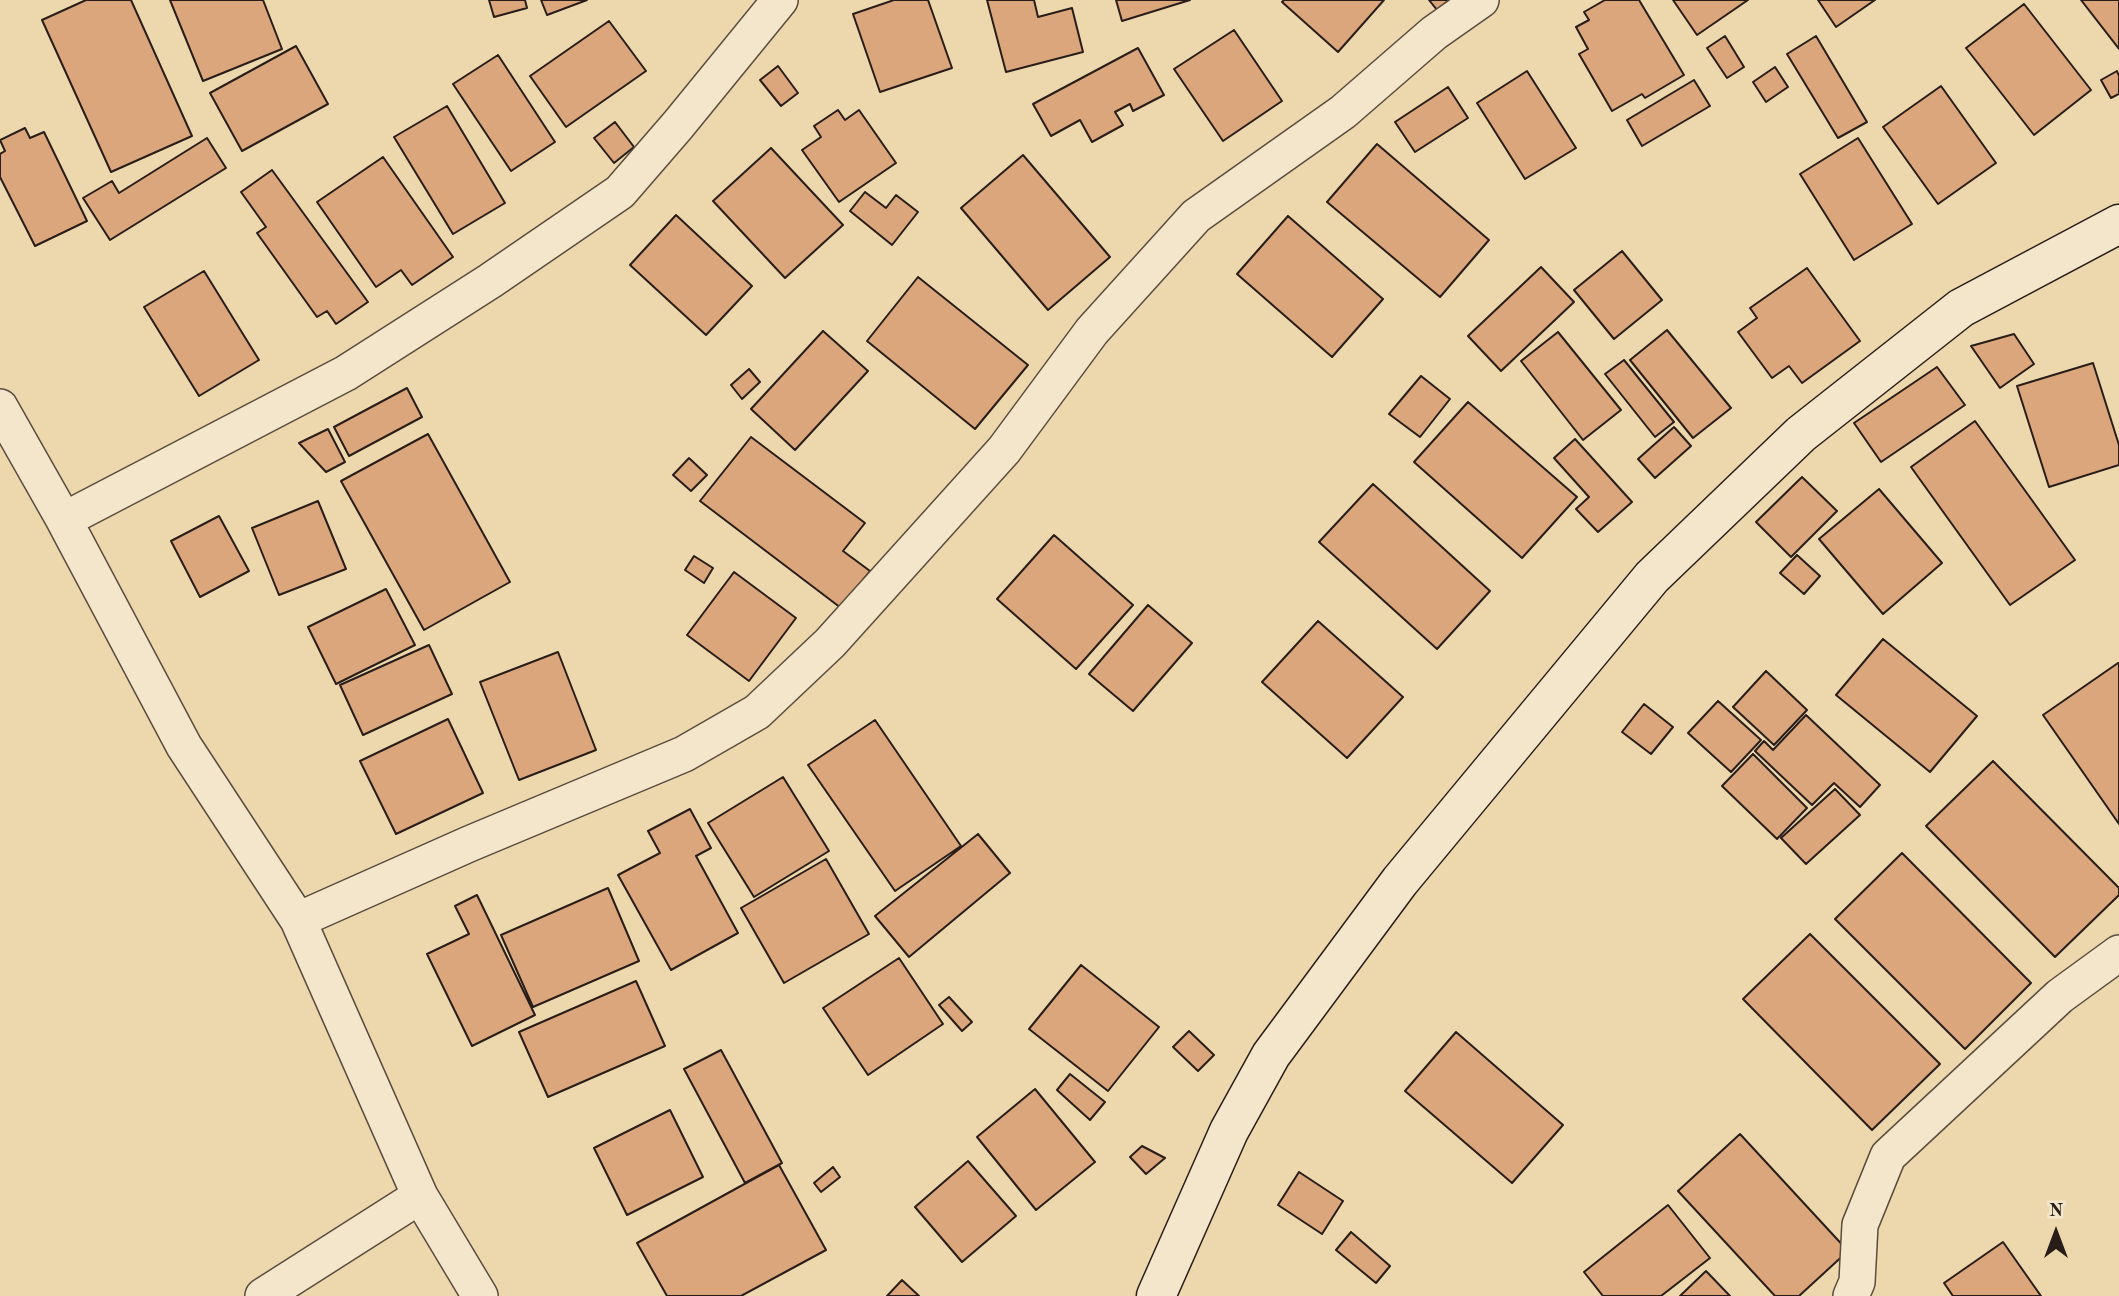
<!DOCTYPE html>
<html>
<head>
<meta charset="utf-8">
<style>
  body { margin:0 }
  #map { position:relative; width:2119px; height:1296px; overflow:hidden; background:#edd8ae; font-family:"Old Standard TT",serif }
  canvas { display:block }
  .north { position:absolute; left:2021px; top:1198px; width:70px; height:70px; -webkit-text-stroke:5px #f3e6ca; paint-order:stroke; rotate:0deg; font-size:19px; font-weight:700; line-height:28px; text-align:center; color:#291d19 }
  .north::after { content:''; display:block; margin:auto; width:24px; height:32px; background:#291d19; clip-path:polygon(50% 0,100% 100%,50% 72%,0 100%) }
</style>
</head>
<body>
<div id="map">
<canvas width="2119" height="1296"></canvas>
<div class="north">N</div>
</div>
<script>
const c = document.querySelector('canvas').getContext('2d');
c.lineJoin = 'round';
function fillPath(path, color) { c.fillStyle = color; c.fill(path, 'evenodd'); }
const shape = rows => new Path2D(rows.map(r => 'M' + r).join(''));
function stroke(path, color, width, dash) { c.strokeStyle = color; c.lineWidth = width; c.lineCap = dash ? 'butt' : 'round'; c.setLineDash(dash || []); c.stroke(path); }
const building = shape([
  [86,0,131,0,192,136,111,172,42,20,86,0],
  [170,0,263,0,282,49,203,81,170,0],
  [489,0,525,0,527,8,494,17,489,0],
  [541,0,587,0,547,15,541,0],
  [894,0,928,0,952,68,880,92,853,14,894,0],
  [987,0,1034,0,1038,17,1072,8,1083,52,1006,72,987,0],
  [1116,0,1190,0,1122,21,1116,0],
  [1284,0,1384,0,1338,52,1282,2,1284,0],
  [1429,0,1449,0,1437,10,1429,0],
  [1605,0,1639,0,1684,75,1645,98,1642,94,1612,111,1579,54,1588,49,1576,27,1589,20,1584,12,1605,0],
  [1673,0,1748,0,1697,35,1673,0],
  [1818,0,1875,0,1836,27,1818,0],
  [2081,0,2119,0,2119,49,2081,0],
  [2024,4,2091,90,2034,135,1966,48,2024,4],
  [609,21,646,71,566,127,530,76,609,21],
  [1234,30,1282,101,1223,141,1174,69,1234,30],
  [1725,36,1744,67,1727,78,1707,48,1725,36],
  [1816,36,1867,122,1838,138,1787,54,1816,36],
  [296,46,328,104,242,151,210,93,296,46],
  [1138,48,1164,95,1133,111,1130,104,1115,112,1123,125,1092,142,1080,120,1051,136,1033,104,1138,48],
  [498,55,555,142,511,171,453,84,498,55],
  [778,66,798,93,781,106,760,80,778,66],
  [1775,67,1788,87,1766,102,1753,82,1775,67],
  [1527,71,1576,148,1525,179,1477,103,1527,71],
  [2117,71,2119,76,2119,94,2111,98,2101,80,2117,71],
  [1694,80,1710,106,1642,146,1627,120,1694,80],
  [1941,86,1996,163,1938,204,1883,127,1941,86],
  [1448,87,1468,118,1415,152,1395,122,1448,87],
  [447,106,505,203,453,234,394,137,447,106],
  [838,110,845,120,859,110,896,163,839,202,802,150,821,137,814,126,838,110],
  [615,122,634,147,614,163,594,138,615,122],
  [25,128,30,138,44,132,87,221,35,246,0,177,0,154,5,151,0,140,25,128],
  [207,138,226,168,110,240,83,198,112,181,119,193,207,138],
  [1858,138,1912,224,1854,260,1800,174,1858,138],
  [1377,144,1489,240,1440,297,1327,202,1377,144],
  [771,148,843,225,785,278,713,201,771,148],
  [1023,155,1110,257,1048,310,961,208,1023,155],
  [383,157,453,257,412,285,401,270,376,287,317,202,383,157],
  [272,170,368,302,336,324,327,311,317,317,257,233,266,227,241,192,272,170],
  [865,192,886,208,896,195,918,212,892,245,850,211,865,192],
  [676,215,752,286,706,335,630,265,676,215],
  [1288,216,1383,299,1332,357,1237,274,1288,216],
  [1622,251,1662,300,1614,339,1574,290,1622,251],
  [1541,267,1574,302,1501,371,1468,336,1541,267],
  [1807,268,1860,341,1802,383,1789,366,1772,378,1738,332,1757,318,1750,308,1807,268],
  [204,271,259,360,199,396,144,307,204,271],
  [918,277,1028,365,975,429,867,341,918,277],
  [1667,330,1731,408,1693,438,1630,360,1667,330],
  [823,331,868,371,795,450,751,409,823,331],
  [1558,332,1621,410,1583,440,1521,361,1558,332],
  [2014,334,2034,364,2000,388,1971,346,2014,334],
  [1624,360,1674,422,1655,437,1605,374,1624,360],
  [2093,363,2119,445,2119,465,2049,487,2017,386,2093,363],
  [1937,367,1965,405,1881,462,1854,423,1937,367],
  [749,369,760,382,742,399,731,385,749,369],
  [1421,376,1450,399,1420,437,1389,414,1421,376],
  [407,388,422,417,349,456,334,427,407,388],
  [1468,402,1577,497,1522,558,1414,462,1468,402],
  [1975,421,2075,560,2010,605,1911,467,1975,421],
  [1674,427,1691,446,1655,478,1638,459,1674,427],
  [328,429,345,462,326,472,299,443,328,429],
  [428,434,510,582,424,630,341,481,428,434],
  [751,437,865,523,843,551,870,571,841,608,700,501,751,437],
  [1575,439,1632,502,1598,532,1576,509,1589,497,1554,458,1575,439],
  [689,458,707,475,691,491,673,475,689,458],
  [1802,477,1837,511,1791,557,1756,522,1802,477],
  [1373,484,1490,591,1437,649,1319,542,1373,484],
  [1879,489,1942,563,1883,614,1819,539,1879,489],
  [318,501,346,569,279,595,252,528,318,501],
  [219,516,249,571,200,597,171,541,219,516],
  [1054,535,1133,605,1076,669,997,599,1054,535],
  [1797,555,1820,576,1804,594,1780,573,1797,555],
  [694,556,713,568,704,583,685,570,694,556],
  [734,572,796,618,749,681,687,635,734,572],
  [386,589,415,645,336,684,308,627,386,589],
  [1148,605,1192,643,1133,711,1089,674,1148,605],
  [1318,621,1403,697,1347,758,1262,682,1318,621],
  [1883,639,1977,716,1930,772,1836,695,1883,639],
  [429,645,452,694,363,735,340,685,429,645],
  [558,652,596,750,519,780,480,682,558,652],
  [2118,663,2119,665,2119,824,2043,715,2118,663],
  [1766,671,1807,710,1774,745,1733,707,1766,671],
  [1718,701,1761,740,1731,772,1688,733,1718,701],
  [1644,704,1673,727,1651,754,1622,732,1644,704],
  [1806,715,1880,785,1860,807,1834,783,1812,805,1755,751,1764,741,1773,750,1806,715],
  [448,719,483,793,396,834,360,761,448,719],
  [875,720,961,846,895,891,808,765,875,720],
  [1753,754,1807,808,1777,839,1722,786,1753,754],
  [1993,761,2119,888,2119,895,2055,957,1926,826,1993,761],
  [783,777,829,851,754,897,708,823,783,777],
  [1835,789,1860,815,1806,864,1781,838,1835,789],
  [690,809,711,848,696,856,738,933,671,970,618,875,660,853,648,831,690,809],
  [978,834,1010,873,909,957,875,916,978,834],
  [1902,853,2031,983,1965,1049,1835,919,1902,853],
  [826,859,869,934,784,983,741,908,826,859],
  [608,888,639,961,533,1007,501,935,608,888],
  [477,895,535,1015,472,1046,427,954,469,934,455,906,477,895],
  [1810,934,1940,1064,1872,1130,1743,999,1810,934],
  [899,958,943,1024,868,1075,823,1008,899,958],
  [1081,965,1159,1027,1108,1091,1029,1029,1081,965],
  [636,981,665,1046,548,1097,519,1032,636,981],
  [949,997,972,1022,962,1031,939,1005,949,997],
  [1189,1031,1214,1055,1198,1071,1173,1047,1189,1031],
  [1456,1032,1563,1125,1512,1183,1405,1091,1456,1032],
  [721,1050,782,1163,745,1183,684,1069,721,1050],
  [1070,1074,1105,1102,1090,1120,1057,1090,1070,1074],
  [1035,1089,1095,1162,1036,1210,977,1137,1035,1089],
  [670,1110,703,1177,627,1215,594,1148,670,1110],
  [1740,1134,1848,1251,1799,1296,1775,1296,1678,1191,1740,1134],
  [1142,1146,1165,1158,1146,1174,1130,1157,1142,1146],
  [968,1161,1016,1216,962,1262,915,1207,968,1161],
  [779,1165,826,1250,741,1296,667,1296,637,1243,779,1165],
  [833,1167,840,1177,821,1192,814,1183,833,1167],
  [1299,1172,1343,1201,1322,1234,1278,1205,1299,1172],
  [1668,1205,1710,1258,1661,1296,1603,1296,1584,1272,1668,1205],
  [1351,1232,1390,1266,1376,1283,1336,1250,1351,1232],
  [2003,1242,2041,1296,1953,1296,1944,1283,2003,1242],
  [1706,1271,1730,1296,1680,1296,1706,1271],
  [902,1280,919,1296,887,1296,902,1280]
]);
fillPath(building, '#dba67c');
stroke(building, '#291d19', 2);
const street = shape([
  [0,407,64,520,184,746,298,920,420,1196,480,1296],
  [64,520,346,373,490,281,620,192,678,125,780,0],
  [298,920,469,844,684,754,757,712,830,643,1004,450,1092,331,1196,216,1343,112,1434,33,1481,0],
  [263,1296,420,1196],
  [1851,1296,1857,1282,1860,1225,1888,1156,2060,996,2119,953]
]);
const secondary = shape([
  [1156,1296,1229,1131,1271,1055,1400,881,1652,577,1801,434,1961,308,2119,224]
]);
stroke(street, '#5a4c3e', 38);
stroke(secondary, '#291d19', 41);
stroke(street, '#f3e6ca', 35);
stroke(secondary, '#f3e6ca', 38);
</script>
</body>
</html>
